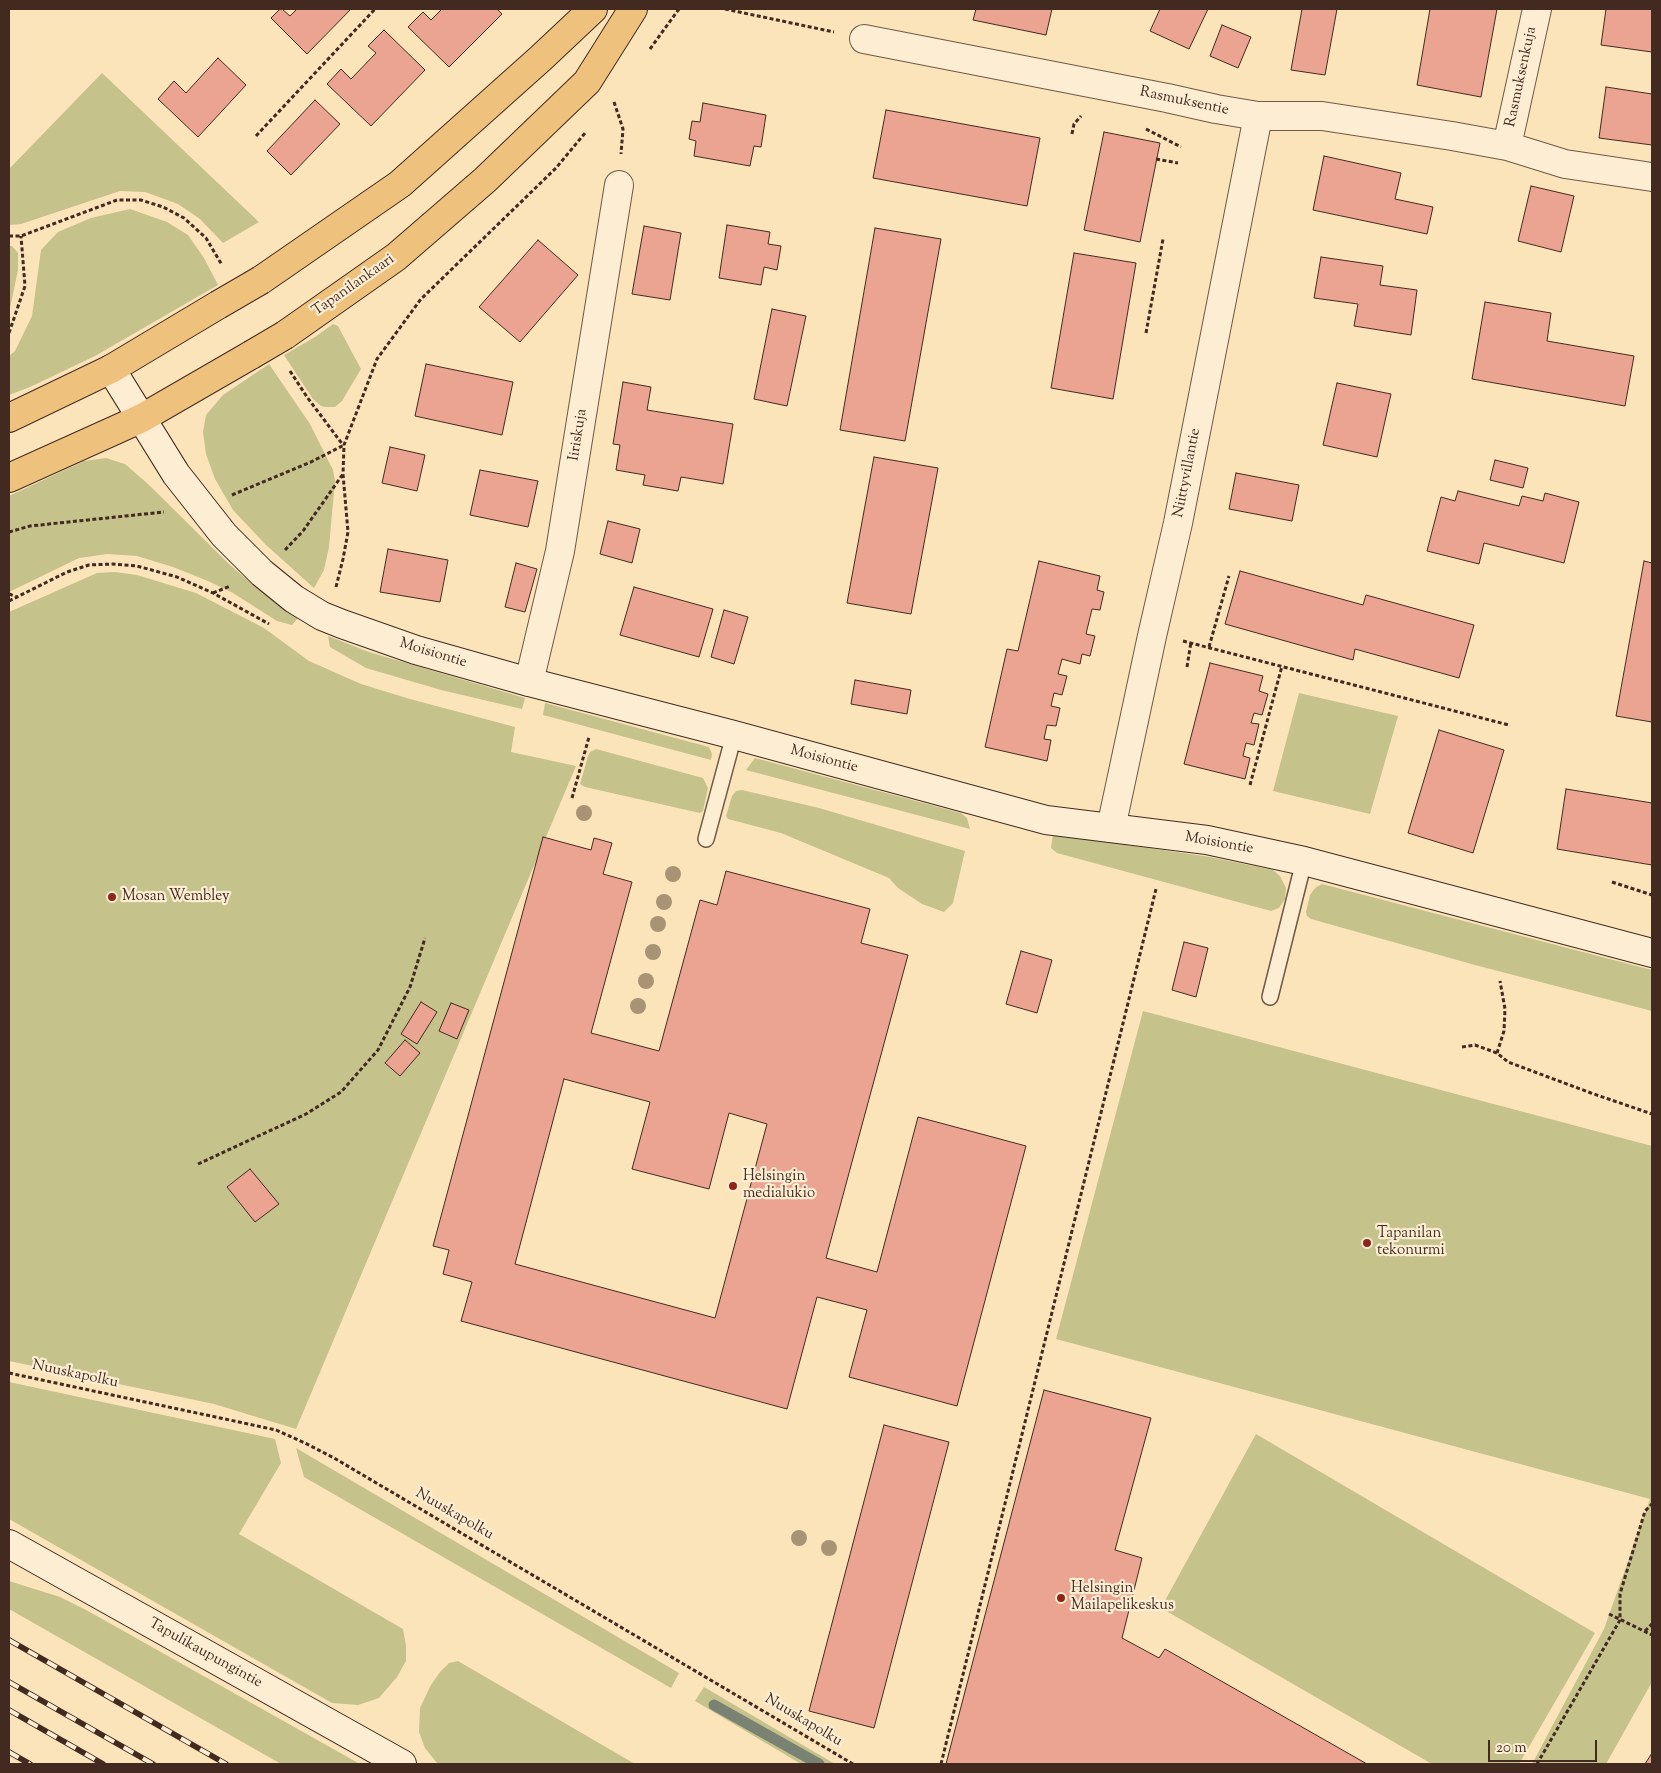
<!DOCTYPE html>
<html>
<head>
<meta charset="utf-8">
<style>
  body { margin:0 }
  #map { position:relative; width:1661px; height:1773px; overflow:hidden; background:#fce4ba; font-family:"Sorts Mill Goudy",serif }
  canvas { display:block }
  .frame { position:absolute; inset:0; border:10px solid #422a20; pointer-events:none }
  .scale { position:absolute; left:1488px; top:1740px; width:109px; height:22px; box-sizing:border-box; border:2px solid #422a20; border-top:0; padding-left:6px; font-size:15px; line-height:18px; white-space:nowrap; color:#422a20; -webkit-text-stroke:4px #fdedd2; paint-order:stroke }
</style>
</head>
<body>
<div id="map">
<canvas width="1661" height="1773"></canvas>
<div class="frame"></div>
<div class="scale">20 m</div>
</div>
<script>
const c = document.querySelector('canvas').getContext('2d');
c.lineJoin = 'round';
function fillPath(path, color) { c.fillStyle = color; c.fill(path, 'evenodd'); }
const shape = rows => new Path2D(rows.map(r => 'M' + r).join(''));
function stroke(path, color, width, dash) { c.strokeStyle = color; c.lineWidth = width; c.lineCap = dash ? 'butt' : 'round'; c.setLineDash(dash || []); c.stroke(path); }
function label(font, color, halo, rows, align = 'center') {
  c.font = font + ' "Sorts Mill Goudy",serif'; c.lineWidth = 4.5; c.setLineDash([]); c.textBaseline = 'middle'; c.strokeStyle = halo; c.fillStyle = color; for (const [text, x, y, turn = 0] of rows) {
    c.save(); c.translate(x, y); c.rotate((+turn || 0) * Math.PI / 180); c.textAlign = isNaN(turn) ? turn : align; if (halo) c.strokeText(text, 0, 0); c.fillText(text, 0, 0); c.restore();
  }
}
fillPath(shape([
  [102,73,259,222,223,243,200,219,178,204,145,192,120,191,21,224,9,225,9,169],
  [130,209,167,222,188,235,204,258,218,285,95,356,30,387,9,395,9,356,15,351,32,316,41,250,58,232,91,218],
  [9,246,12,246,18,253,18,270,9,313],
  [333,324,338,326,361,369,342,401,335,407,325,407,321,406,313,399,284,355,315,337],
  [269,364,310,424,333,470,335,481,329,547,324,570,314,588,266,545,233,510,215,479,206,454,203,432,206,415,223,395],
  [106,458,125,464,148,484,229,564,258,589,298,618,292,625,277,621,233,593,208,581,173,567,137,556,107,554,79,558,9,592,9,496,84,461],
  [115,572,137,575,196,593,264,628,309,661,361,684,410,699,515,727,511,752,576,766,296,1429,214,1404,9,1361,9,612,97,573],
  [328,636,369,652,525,698,522,709,441,690,366,668,330,647],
  [1299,693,1398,716,1370,814,1273,791],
  [545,703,709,747,712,754,711,760,543,715],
  [596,749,703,778,708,788,703,811,700,813,585,787,580,784,588,756,590,752],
  [755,758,961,813,967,818,970,829,746,770],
  [742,790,819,808,965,851,953,903,944,912,922,904,898,888,889,878,781,833,728,819,726,816,732,796,736,791],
  [1053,834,1210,857,1273,870,1280,876,1286,888,1285,899,1279,908,1271,911,1057,853,1051,848],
  [1322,884,1652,970,1652,1011,1475,965,1311,919,1307,916,1306,912,1310,895,1315,888],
  [1143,1011,1652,1146,1652,1682,1606,1764,1532,1764,1604,1629,1650,1499,1056,1339],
  [9,1382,275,1439,281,1463,239,1534,403,1629,406,1646,406,1661,397,1677,379,1698,358,1705,332,1703,9,1519],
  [1256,1434,1595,1633,1519,1764,1432,1764,1161,1608],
  [296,1448,679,1673,671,1688,304,1477],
  [9,1581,60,1597,88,1611,360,1764,281,1764,9,1609],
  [458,1661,635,1764,439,1764,437,1763,425,1748,419,1732,420,1708,431,1685,440,1672,449,1663],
  [704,1687,835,1764,801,1764,695,1701]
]), '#c5c28b');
stroke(shape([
  [714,1705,819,1764]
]), '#7a8373', 11);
const building = shape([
  [280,9,282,9,290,16,297,9,351,9,307,54,271,18,280,9],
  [442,9,497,9,502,14,449,67,408,27,423,12,431,20,442,9],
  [976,9,1052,9,1046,35,973,20,976,9],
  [1160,9,1208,9,1189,49,1150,31,1160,9],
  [1302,9,1337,9,1325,75,1291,70,1302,9],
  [1430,9,1497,9,1481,97,1417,85,1430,9],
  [1606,9,1652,9,1652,52,1601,45,1606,9],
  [1222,25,1251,37,1238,68,1210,56,1222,25],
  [384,30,425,70,371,126,327,84,341,69,351,79,376,53,368,46,384,30],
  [218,58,246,85,198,137,158,99,174,81,186,93,218,58],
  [1606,87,1652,94,1652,145,1599,138,1606,87],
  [315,100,340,124,291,175,267,151,315,100],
  [703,103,766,115,761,147,754,146,750,166,694,156,696,141,689,139,692,121,700,122,703,103],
  [886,110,1040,138,1027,206,873,178,886,110],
  [1104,132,1160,143,1140,242,1084,230,1104,132],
  [1324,156,1401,173,1395,199,1433,207,1427,234,1313,210,1324,156],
  [1531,186,1574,196,1561,252,1518,241,1531,186],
  [727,225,770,232,768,244,781,246,777,270,764,267,761,285,719,278,727,225],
  [644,226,681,233,670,300,632,294,644,226],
  [875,228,941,239,905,441,840,430,875,228],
  [538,240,578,275,520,342,479,307,538,240],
  [1074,253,1136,263,1113,399,1051,388,1074,253],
  [1321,257,1383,266,1380,285,1417,290,1411,335,1354,326,1358,304,1314,298,1321,257],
  [1485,302,1551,313,1547,341,1634,356,1625,406,1472,379,1485,302],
  [772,309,806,316,787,406,754,399,772,309],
  [426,364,513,382,502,435,415,416,426,364],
  [623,382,651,387,647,410,733,424,723,484,681,477,678,491,643,485,645,475,616,470,620,445,613,444,623,382],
  [1337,383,1391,394,1377,457,1323,445,1337,383],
  [390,447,425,455,417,491,382,483,390,447],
  [874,457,938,468,911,614,847,603,874,457],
  [1495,460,1528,468,1523,488,1490,480,1495,460],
  [480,470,538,481,528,527,470,515,480,470],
  [1236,473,1299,485,1292,521,1229,509,1236,473],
  [1458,491,1519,506,1522,496,1543,501,1545,493,1579,502,1564,563,1484,543,1479,564,1427,551,1441,497,1455,501,1458,491],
  [608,521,640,529,632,563,600,554,608,521],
  [388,549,448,560,440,602,380,592,388,549],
  [1039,561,1100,576,1097,590,1104,592,1100,610,1092,609,1086,634,1095,636,1090,656,1082,654,1080,664,1062,659,1058,674,1067,676,1062,695,1054,693,1051,706,1060,708,1056,726,1047,725,1044,739,1051,740,1047,761,985,747,1007,649,1018,651,1039,561],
  [1644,561,1652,563,1652,722,1616,716,1644,561],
  [516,563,537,569,525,612,505,607,516,563],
  [1240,571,1363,605,1366,595,1474,625,1459,678,1355,649,1353,660,1225,624,1240,571],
  [634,587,713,609,699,657,620,635,634,587],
  [724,610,748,617,734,664,711,657,724,610],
  [1210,663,1263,676,1259,691,1268,694,1262,715,1254,713,1251,723,1259,724,1254,745,1246,743,1243,756,1250,758,1245,779,1184,764,1210,663],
  [855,680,911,690,907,714,851,704,855,680],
  [1439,730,1504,750,1473,853,1408,833,1439,730],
  [1566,789,1652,803,1652,865,1557,849,1566,789],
  [543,837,591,850,594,838,612,843,603,874,632,882,591,1033,659,1051,700,900,717,905,726,871,870,909,861,943,908,955,826,1258,877,1272,918,1117,1026,1146,957,1406,849,1377,867,1310,817,1297,787,1409,461,1321,472,1282,443,1274,449,1250,433,1246,543,837],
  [564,1079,650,1102,632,1169,709,1189,729,1113,767,1124,715,1318,515,1264,564,1079],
  [1184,942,1208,948,1196,997,1172,990,1184,942],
  [1021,951,1052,960,1037,1013,1006,1004,1021,951],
  [421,1002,437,1012,417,1044,401,1034,421,1002],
  [451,1003,469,1010,457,1039,439,1031,451,1003],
  [405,1040,420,1053,400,1076,385,1063,405,1040],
  [250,1169,279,1204,255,1222,227,1187,250,1169],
  [1044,1390,1151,1418,1115,1550,1142,1558,1122,1638,1159,1658,1165,1649,1367,1764,946,1764,1044,1390],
  [884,1425,949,1442,874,1728,809,1711,884,1425],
  [1652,1753,1652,1764,1645,1764,1652,1753]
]);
fillPath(building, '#eaa491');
stroke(building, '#422a20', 1);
const lane = shape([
  [706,839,734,735],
  [1270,997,1304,861]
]);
const street = shape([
  [864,39,1167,98,1216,109,1258,116,1322,116,1452,136,1507,146,1565,164,1652,177],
  [1507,146,1537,9],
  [529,682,560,551,619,185],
  [1111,828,1152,636,1178,523,1258,116]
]);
const secondary = shape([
  [111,369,176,474,224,535,262,573,294,599,322,616,342,624,416,650,529,682,734,735,1046,820,1207,840,1304,861,1652,953],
  [9,1544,402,1764]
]);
const primary = shape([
  [261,280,400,184,541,58,593,9],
  [285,335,396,257,485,180,587,82,633,9],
  [9,418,111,369,218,305],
  [9,478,142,418,251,355]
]);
stroke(lane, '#705846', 18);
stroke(street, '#705846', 30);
stroke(secondary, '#422a20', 30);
stroke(primary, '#422a20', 30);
stroke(shape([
  [725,9,834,32],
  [650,49,679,9],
  [614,102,623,129,621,154],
  [1146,129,1181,147],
  [1072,134,1074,124,1081,116],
  [256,136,375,9],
  [1156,159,1178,163],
  [9,236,21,236,117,200,141,200,163,207,184,218,206,238,222,265],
  [9,333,25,286,21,236],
  [1146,333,1163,239],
  [290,371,307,397,343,445],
  [232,495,311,462,344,445],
  [9,532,30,526,164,512],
  [285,550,303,531,343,474],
  [336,587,343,559,348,532,343,474,344,445,377,359,421,299,556,168,585,133],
  [213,593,230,586],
  [9,594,17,597],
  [9,601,67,572,89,565,112,564,137,566,177,577,213,593,269,624],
  [1183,641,1509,725],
  [1209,647,1229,576],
  [1187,667,1191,642],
  [1250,785,1282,666],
  [572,798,589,737],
  [1612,882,1652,895],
  [1462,1047,1475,1045,1497,1053,1508,1062,1591,1093,1652,1114],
  [1497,1053,1504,1031,1505,1009,1500,981],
  [198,1164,306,1114,341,1092,378,1050,410,987,425,938],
  [9,1373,239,1422,276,1430,305,1443,334,1458,853,1764],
  [1609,1614,1652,1635],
  [1645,1631,1652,1624],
  [941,1764,1156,889],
  [1537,1764,1620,1620,1620,1594,1645,1511,1652,1504]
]), '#422a20', 3, [4, 2.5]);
stroke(lane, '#fdedd2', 15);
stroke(street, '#fdedd2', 28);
stroke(secondary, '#fdedd2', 28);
stroke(primary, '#eec27d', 28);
const rail = shape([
  [9,1640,226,1764],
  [9,1682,153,1764],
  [9,1710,103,1764],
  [9,1752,30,1764]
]);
stroke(rail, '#422a20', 5.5);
stroke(rail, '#fdedd2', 4, [11]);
const primaryBridge = shape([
  [218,305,261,280],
  [251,355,285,335]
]);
stroke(primaryBridge, '#422a20', 30, []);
stroke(primaryBridge, '#eec27d', 28);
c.fillStyle = '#a89374';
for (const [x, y] of [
  [584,813],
  [673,874],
  [664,902],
  [658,924],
  [653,952],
  [646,981],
  [638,1006],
  [799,1538],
  [829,1548]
]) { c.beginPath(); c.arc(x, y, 8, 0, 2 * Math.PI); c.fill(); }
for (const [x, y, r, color] of [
  [112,897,5,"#8f2418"],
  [733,1186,5,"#8f2418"],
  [1367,1243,5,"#8f2418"],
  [1061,1598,5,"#8f2418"]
]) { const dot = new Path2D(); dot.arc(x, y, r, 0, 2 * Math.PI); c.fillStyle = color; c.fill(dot); stroke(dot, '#fdedd2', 2); }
label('15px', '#422a20', '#fdedd2', [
  ["Rasmuksenkuja",1522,77,-78],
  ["Rasmuksentie",1184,102,12],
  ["Tapanilankaari",354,286,-35],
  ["Iiriskuja",579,435,-81],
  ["Niittyvillantie",1188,473,-79],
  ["Moisiontie",433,654,17],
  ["Moisiontie",824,760,15],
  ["Moisiontie",1219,844,10],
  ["Nuuskapolku",75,1375,12],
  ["Nuuskapolku",454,1515,30],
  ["Tapulikaupungintie",205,1654,29],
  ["Nuuskapolku",803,1721,31]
]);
label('15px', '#422a20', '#fdedd2', [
  ["Mosan Wembley",122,897],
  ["Helsingin",743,1177],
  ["medialukio",743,1194],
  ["Tapanilan",1377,1234],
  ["tekonurmi",1377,1251],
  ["Helsingin",1071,1589],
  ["Mailapelikeskus",1071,1606]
], 'left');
</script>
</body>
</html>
